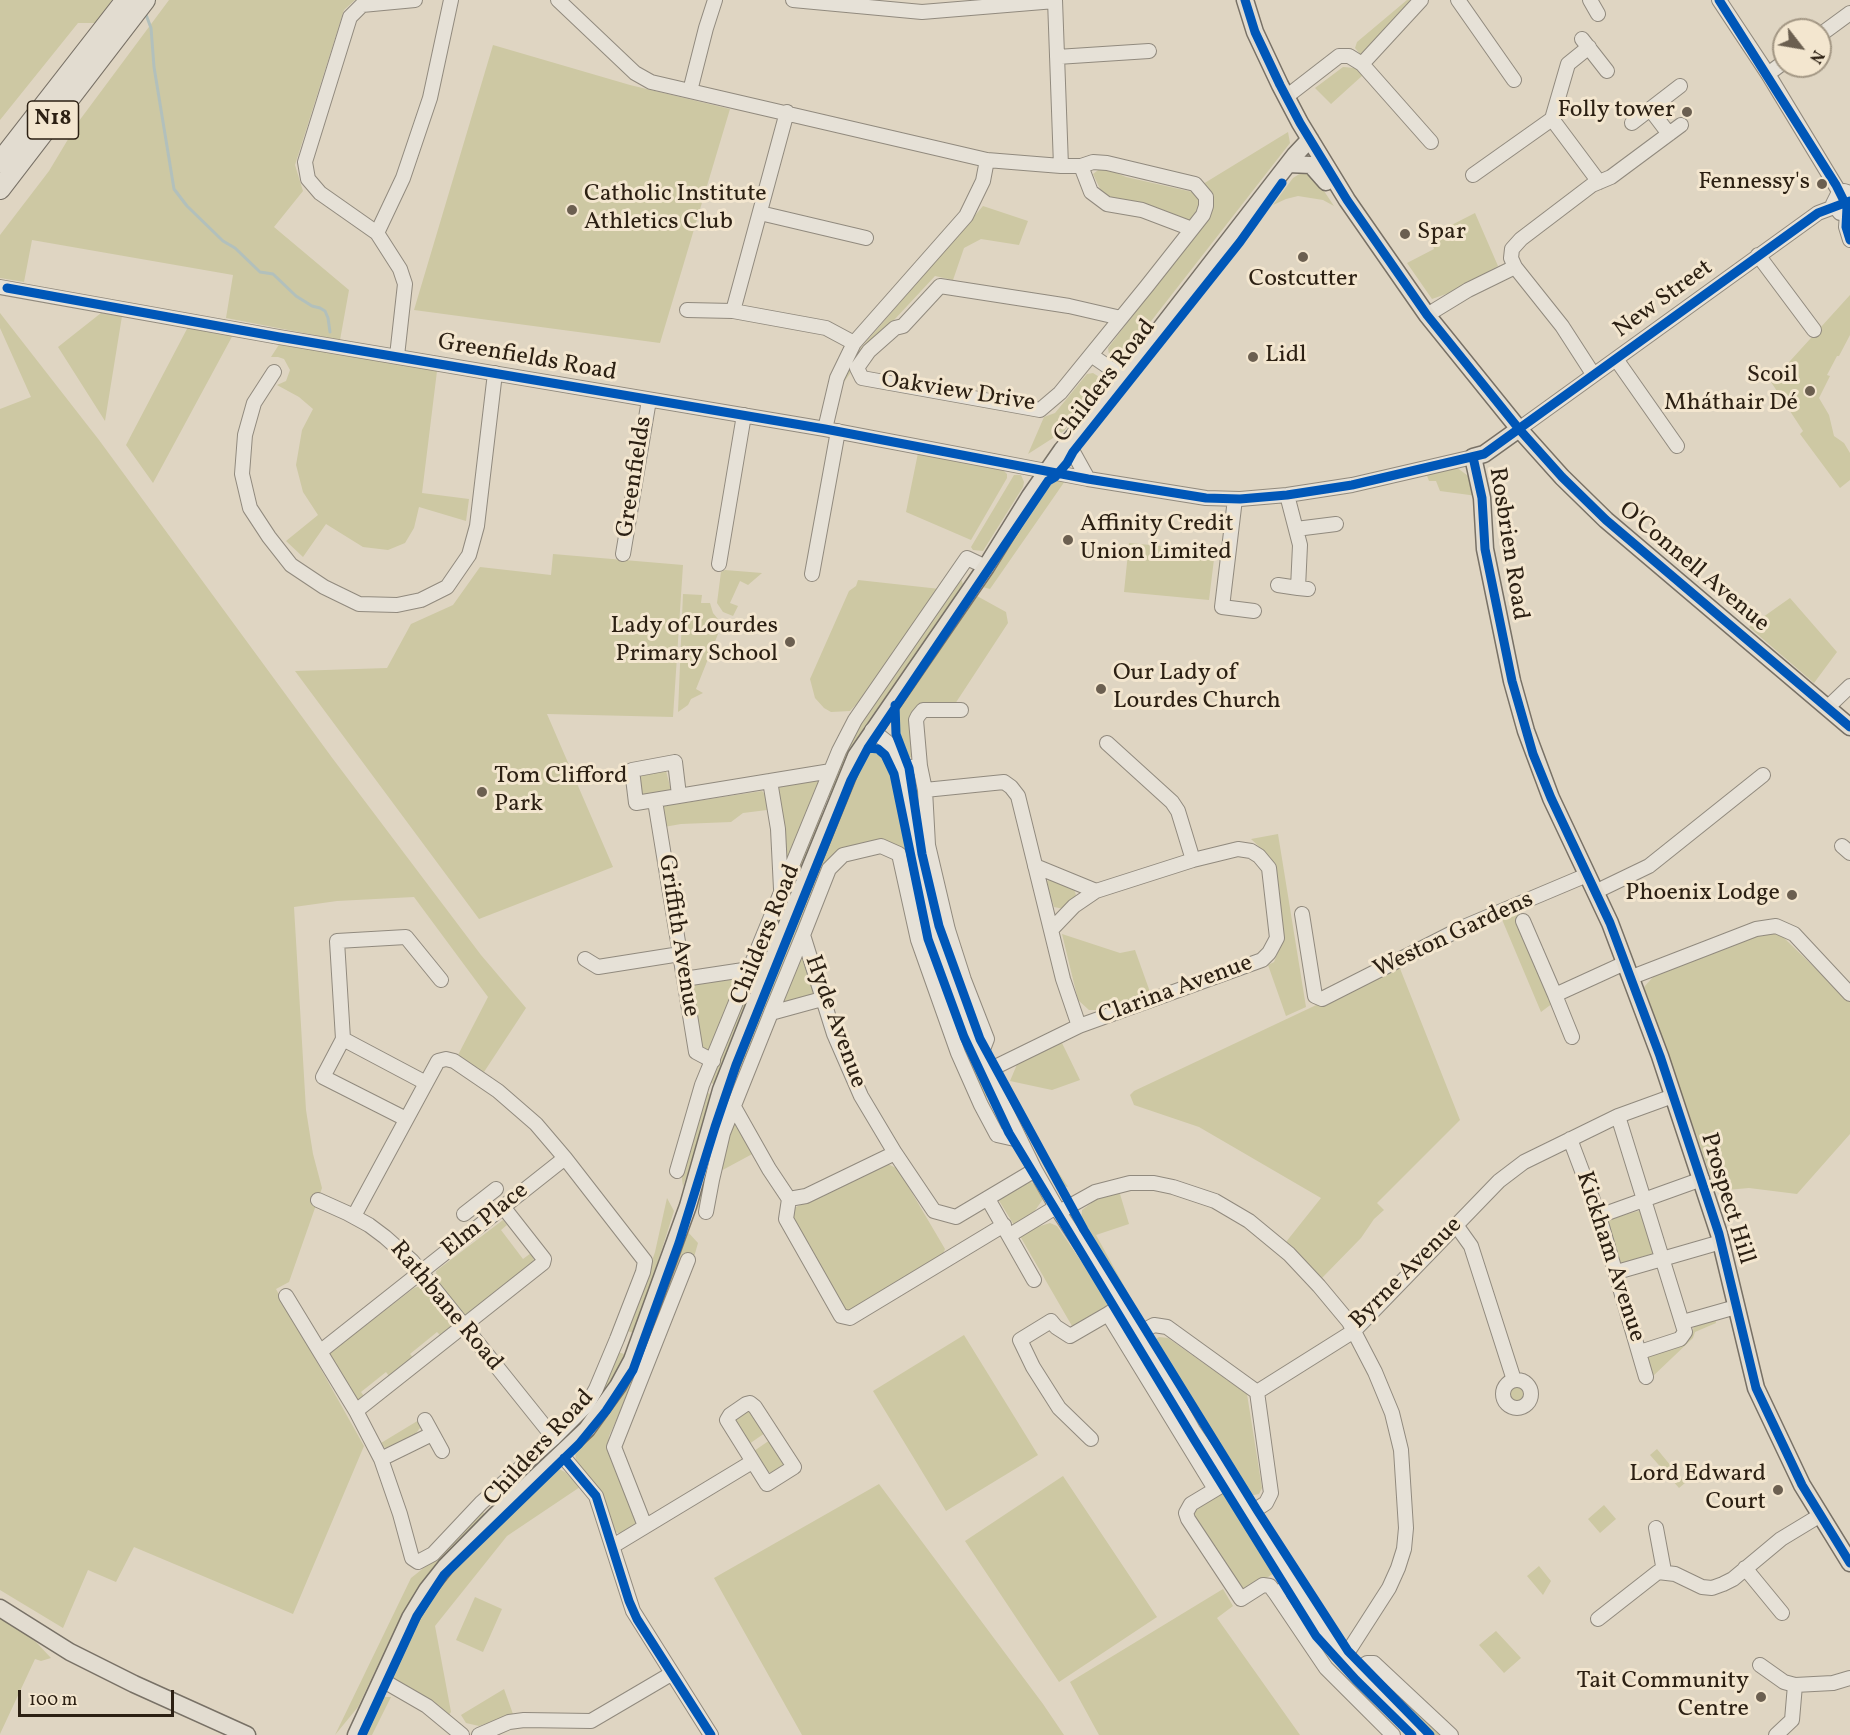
<!DOCTYPE html>
<html>
<head>
<meta charset="utf-8">
<style>
  body { margin:0 }
  #map { position:relative; width:1850px; height:1735px; overflow:hidden; background:#dfd5c2; font-family:Vollkorn,serif }
  canvas { display:block }
  .north { position:absolute; left:1772px; top:18px; width:60px; height:60px; box-sizing:border-box; background:#f3e6cf; border:2px solid #a39784; border-radius:50%; rotate:121deg; font-size:16px; font-weight:700; line-height:24px; text-align:center; color:#2c2013 }
  .north::after { content:''; display:block; margin:auto; width:21px; height:27px; background:#6b5f50; clip-path:polygon(50% 0,100% 100%,50% 72%,0 100%) }
  .scale { position:absolute; left:18px; top:1690px; width:156px; height:27px; box-sizing:border-box; border:3px solid #2c2013; border-top:0; padding-left:8px; font-size:18px; line-height:21px; white-space:nowrap; color:#2c2013; -webkit-text-stroke:4px #f3e6cf; paint-order:stroke }
</style>
</head>
<body>
<div id="map">
<canvas width="1850" height="1735"></canvas>
<div class="north">N</div>
<div class="scale">100 m</div>
</div>
<script>
const c = document.querySelector('canvas').getContext('2d');
c.lineJoin = 'round';
function fillPath(path, color) { c.fillStyle = color; c.fill(path, 'evenodd'); }
const shape = rows => new Path2D(rows.map(r => 'M' + r).join(''));
function stroke(path, color, width, dash) { c.strokeStyle = color; c.lineWidth = width; c.lineCap = dash ? 'butt' : 'round'; c.setLineDash(dash || []); c.stroke(path); }
function label(font, color, halo, rows, align = 'center') {
  c.font = font + ' Vollkorn,serif'; c.lineWidth = 6; c.setLineDash([]); c.textBaseline = 'middle'; c.strokeStyle = halo; c.fillStyle = color; for (const [text, x, y, turn = 0] of rows) {
    c.save(); c.translate(x, y); c.rotate((+turn || 0) * Math.PI / 180); c.textAlign = isNaN(turn) ? turn : align; if (halo) c.strokeText(text, 0, 0); c.fillText(text, 0, 0); c.restore();
  }
}
fillPath(shape([
  [0,0,112,0,96,23,78,23,0,120],
  [169,0,355,0,344,10,295,165,303,191,274,227,349,290,340,340,226,318,233,275,32,240,24,282,0,278,0,235,49,171,79,121],
  [1407,0,1414,0,1368,54,1360,54,1355,48,1357,42],
  [493,45,630,85,730,109,660,343,414,310],
  [1343,67,1355,68,1363,75,1331,104,1315,88],
  [1288,132,1290,143,1120,361,1109,354,1108,348,1210,214,1212,207,1212,194,1203,184],
  [1102,167,1126,177,1197,193,1202,205,1196,218,1189,221,1107,197,1102,193,1093,174],
  [1301,173,1306,173,1314,176,1334,206,1323,200,1298,196,1286,199,1273,205,1293,178],
  [983,206,1028,221,1019,245,981,239,964,248,953,280,935,276,868,348,844,382,840,382,860,349],
  [1475,213,1498,266,1460,289,1432,299,1407,263,1434,249,1430,236],
  [1850,295,1850,335,1839,356,1837,356,1827,375,1830,376,1819,398,1829,415,1834,436,1844,443,1850,453,1850,480,1840,488,1800,434,1803,431,1771,382],
  [0,313,99,440,333,759,481,955,526,1008,484,1072,458,1055,488,997,414,897,337,901,294,907,306,1110,313,1154,322,1188,289,1282,276,1289,364,1446,293,1614,134,1547,116,1582,88,1570,63,1628,0,1590,0,409,31,397,0,328],
  [101,313,122,316,105,421,58,347],
  [188,327,234,333,153,483,126,445],
  [280,343,437,371,422,493,469,499,466,521,419,507,414,528,405,543,388,550,363,547,326,524,303,557,286,541,318,515,303,492,296,465,302,430,313,409,299,397,277,385,286,381,290,370,284,359,278,357,271,357],
  [1093,373,1104,380,1064,431,1028,454,1044,417,1055,413,1087,374],
  [918,453,1004,471,1007,474,1007,478,971,540,906,512],
  [1456,467,1471,478,1477,496,1440,491,1436,481,1429,481,1426,473],
  [1014,475,1021,475,1024,482,1023,487,983,551,973,550,971,547],
  [1052,480,1065,481,990,589,979,586,1040,492],
  [1129,543,1215,551,1209,600,1124,592],
  [553,554,683,565,673,717,547,714,613,867,479,919,295,671,387,668,411,624,453,605,480,567,551,575],
  [725,570,762,573,748,585,740,581,730,603,738,606,733,616,723,612,717,603,721,572],
  [960,576,963,584,850,748,831,797,825,795,857,725],
  [858,580,940,589,864,696,850,711,831,712,824,708,815,698,810,679,849,591,856,586],
  [683,594,702,595,701,603,710,603,713,613,722,624,696,689,703,693,691,699,688,705,678,712],
  [977,596,1006,612,1008,623,953,707,917,707,915,756,907,758,894,739,892,714,961,612],
  [1790,598,1837,652,1814,683,1749,627],
  [876,749,883,754,893,772,925,932,922,933,896,846,839,852,705,1195,697,1210,694,1197,737,1069,861,762,870,750],
  [663,770,666,771,671,790,669,793,646,797,641,794,637,777,640,774],
  [914,772,917,775,943,924,939,926,922,854,910,775],
  [816,779,821,780,785,868,778,789,780,785],
  [762,791,765,794,767,810,743,813,731,822,681,824,664,827,661,811,664,806],
  [821,811,823,814,717,1082,713,1084,709,1081],
  [1278,834,1306,1007,1286,1016,1268,965,1274,962,1282,942,1276,878,1270,857,1251,839],
  [1051,878,1073,886,1076,895,1064,909,1054,907,1046,882],
  [1514,902,1553,1003,1541,1012,1498,910],
  [1760,932,1781,935,1850,1002,1850,1134,1797,1194,1749,1188,1716,1191,1644,987,1654,976],
  [1062,934,1120,953,1135,950,1150,992,1101,1010,1089,1010,1078,1000],
  [928,942,963,1041,958,1043,923,944],
  [803,951,815,990,811,997,781,1006,779,1001],
  [1399,966,1460,1120,1377,1203,1384,1210,1374,1219,1361,1238,1322,1278,1286,1242,1321,1198,1199,1127,1134,1105,1130,1095,1134,1091],
  [738,976,741,978,709,1055,698,1047,688,987,695,981],
  [1062,1043,1080,1080,1052,1090,1010,1081,1018,1062],
  [967,1055,971,1056,988,1095,984,1100,965,1058],
  [709,1093,712,1098,683,1187,681,1170,702,1096],
  [736,1117,756,1152,717,1173,732,1119],
  [1040,1144,1068,1187,1054,1184,1035,1150],
  [888,1164,898,1169,945,1249,943,1254,853,1312,846,1310,792,1215,796,1207],
  [1029,1181,1037,1186,1043,1199,1034,1212,1014,1225,998,1199],
  [1106,1192,1120,1194,1129,1224,1096,1235,1128,1293,1114,1280,1081,1224,1082,1210],
  [667,1198,674,1211,635,1334,628,1331,655,1252],
  [1642,1210,1655,1253,1619,1264,1606,1220],
  [503,1220,507,1225,501,1230,523,1259,531,1253,534,1260,532,1266,469,1316,464,1316,437,1280,436,1271],
  [1050,1223,1057,1226,1109,1302,1105,1307,1072,1326,1020,1236,1027,1230],
  [687,1231,698,1243,694,1257,681,1257,636,1377,609,1436,608,1447,637,1517,635,1526,621,1534,615,1532,605,1501,576,1460,575,1453,610,1412,637,1369,678,1252],
  [420,1286,426,1290,456,1327,443,1338,437,1332,410,1354,415,1360,391,1379,386,1372,361,1392,366,1399,357,1404,327,1355,414,1288],
  [1715,1317,1716,1323,1695,1332,1693,1338,1652,1377,1647,1358,1691,1334,1695,1324],
  [964,1335,1038,1455,946,1511,873,1391],
  [1159,1337,1168,1338,1247,1394,1262,1488,1259,1494,1249,1496,1155,1346,1156,1339],
  [618,1352,624,1354,625,1360,590,1415,556,1451,552,1445,597,1403],
  '1507 1394a10 10 0 1 1 20 0a10 10 0 1 1-20 0Z',
  [744,1412,750,1412,765,1433,749,1444,735,1424,736,1417],
  [419,1420,420,1428,413,1437,390,1449,382,1447,381,1443],
  [770,1440,785,1463,772,1473,766,1471,754,1451],
  [1657,1449,1685,1483,1679,1488,1650,1455],
  [543,1453,548,1459,496,1506,491,1504,490,1501],
  [559,1469,565,1472,580,1487,507,1536,435,1626,451,1712,448,1716,393,1678,394,1670,413,1627,448,1574],
  [1063,1476,1157,1617,1059,1682,965,1541],
  [879,1484,1043,1704,1064,1735,802,1735,714,1578],
  [1222,1492,1225,1492,1274,1573,1259,1583,1243,1590,1233,1581,1194,1515,1195,1507],
  [1604,1505,1616,1519,1600,1533,1588,1519],
  [480,1510,484,1513,485,1517,431,1573,391,1637,358,1707,335,1735,411,1578,435,1559],
  [1539,1566,1551,1581,1543,1595,1527,1576],
  [1223,1589,1233,1606,1217,1618,1300,1735,1099,1735,1070,1682],
  [475,1597,502,1609,483,1652,456,1640],
  [0,1616,36,1642,51,1658,41,1661,35,1659,0,1734],
  [1496,1631,1521,1658,1504,1673,1479,1645],
  [1371,1669,1442,1735,1431,1735,1369,1671],
  [504,1689,513,1714,479,1726,466,1723,461,1715],
  [382,1697,391,1697,372,1735,364,1735]
]), '#cdc8a3');
stroke(shape([
  [145,12,151,28,154,67,174,189,187,206,223,241,235,248,260,272,273,274,296,296,312,306,320,308,325,311,328,318,330,332]
]), '#b2c0bc', 3);
const minor = shape([
  [558,0,635,73,651,82,987,160,1061,166,1081,166,1093,162,1107,163,1195,184,1206,197,1206,206,1203,215,1192,229,1147,286,1060,393,1040,410,862,378,857,368,869,351,895,328,903,326,940,286,1069,306,1121,318],
  [793,0,922,12,1055,1],
  [1055,0,1061,166],
  [1458,0,1514,80],
  [1590,0,1598,14],
  [1719,0,1768,74,1840,193],
  [1820,35,1850,13],
  [1582,39,1607,71],
  [1057,57,1149,51],
  [1362,64,1421,0],
  [1768,74,1784,62],
  [690,91,706,28,715,0],
  [1286,97,1339,56,1349,56,1362,64,1431,142],
  [1650,109,1669,134],
  [1552,119,1599,182],
  [1632,123,1680,86],
  [1081,166,1091,192,1107,204,1142,210,1192,229],
  [1473,175,1552,119,1568,64,1589,47],
  [1850,193,1844,191,1838,194,1833,204,1840,213,1850,212],
  [760,213,866,238],
  [1847,214,1846,227,1850,240],
  [377,233,320,193,308,179,305,162,350,17,362,5,415,0],
  [1758,255,1814,330],
  [1515,267,1511,258,1512,249,1521,239,1592,185,1611,177,1681,125],
  [0,287,279,337,825,429,1088,479,1206,498,1240,499,1287,495,1352,485,1473,457],
  [687,310,733,311,826,328,854,343,966,216,983,181,987,160],
  [733,311,787,112],
  [1427,315,1468,290,1515,267,1562,326,1593,374],
  [1091,355,1123,377],
  [397,356,405,284,400,269,377,233,403,178,430,98,451,0],
  [1616,359,1677,446],
  [274,372,254,403,245,435,242,474,250,508,269,537,291,565,324,587,359,604,397,605,421,600,447,587,469,555,477,526,495,373],
  [825,429,837,378,854,343],
  [1519,429,1818,213,1834,207],
  [1073,437,1073,452,1088,479],
  [1287,495,1300,545,1298,588,1308,589],
  [1235,499,1222,607,1254,611],
  [1296,529,1336,524],
  [623,554,649,400],
  [719,564,744,415],
  [812,574,838,431],
  [1278,585,1298,588],
  [1827,708,1850,686],
  [872,730,887,742,901,768,934,934,974,1045,1035,1170,1059,1212,1139,1333,1193,1430,1229,1482,1323,1631,1344,1658,1419,1735],
  [1107,743,1172,802,1178,811,1193,860],
  [920,766,916,720,918,716,923,710,961,710],
  [901,768,920,766,925,790,1004,782,1011,787,1018,796,1063,979,1079,1026],
  [770,781,778,829,781,889],
  [925,790,928,845,948,930,964,980,987,1039,980,1057],
  [679,795,675,762,632,770,636,803,831,771],
  [655,801,696,1052,713,1061],
  [1842,846,1850,853],
  [1035,866,1096,891],
  [1595,892,1649,866,1763,775],
  [1302,914,1315,996,1322,999,1466,926,1587,875],
  [1523,921,1555,995],
  [585,959,598,967,680,954],
  [1632,977,1756,929,1776,926,1794,934,1850,994],
  [684,979,750,969],
  [771,1013,803,935],
  [1572,1037,1555,995,1625,963],
  [343,1039,337,941,406,937,441,980],
  [987,1071,1079,1026,1262,960,1269,953,1277,938,1269,868,1259,856,1251,851,1238,849,1193,860,1096,891,1074,906,1052,929],
  [734,1107,769,1169,789,1199,806,1196,895,1153],
  [1618,1116,1685,1332,1680,1339,1640,1352],
  [406,1119,323,1077,343,1039,426,1083],
  [1570,1139,1599,1216,1646,1377],
  [1019,1140,997,1135,981,1105,958,1053,918,940,899,854,881,846,843,855,829,869,803,935,834,1034,861,1096,895,1153,934,1211,956,1217,1035,1170],
  [677,1171,702,1085,839,751,855,720,967,558,986,567],
  [789,1199,786,1219,841,1316,850,1318,1004,1225],
  [988,1199,1034,1280],
  [318,1200,347,1213,369,1225,385,1237,412,1261,554,1438],
  [706,1212,712,1180,723,1133,771,1013,822,999],
  [1059,1212,1095,1192,1130,1183,1154,1183,1173,1187,1215,1201,1249,1221,1289,1254,1319,1286,1349,1322,1375,1372,1392,1413,1401,1450,1406,1528,1404,1549,1398,1568,1389,1588,1344,1658],
  [464,1214,496,1189],
  [1599,1216,1702,1179],
  [1456,1225,1471,1246,1514,1380],
  [1010,1235,1056,1207],
  [1617,1272,1721,1242],
  [286,1296,356,1411,381,1459,400,1514,412,1558,418,1562,433,1554,481,1503,554,1438,587,1405,596,1389,617,1339,643,1272,645,1261,565,1158,536,1124,498,1091,454,1061,446,1059,438,1061,354,1216],
  [1114,1310,1108,1314,1215,1489],
  [1683,1322,1736,1307],
  [1139,1333,1154,1325,1167,1327,1257,1392],
  [321,1351,565,1158],
  '1503 1394a14 14 0 1 1 28 0a14 14 0 1 1-28 0Z',
  [750,1403,755,1407,794,1467,767,1484,727,1420,730,1415,746,1404,750,1403],
  [356,1411,543,1263,544,1259,504,1208],
  [425,1420,442,1451],
  [1091,1439,1059,1408,1033,1367,1020,1340,1051,1321,1056,1327,1070,1336,1108,1314],
  [561,1454,596,1496,633,1611,711,1735],
  [381,1459,432,1434],
  [1221,1486,1191,1504,1186,1513,1188,1519,1241,1599,1263,1585,1270,1586,1276,1594,1292,1584],
  [1249,1514,1266,1503,1271,1493,1257,1392,1354,1331,1499,1181,1524,1162,1618,1116,1673,1096],
  [645,1526,614,1447,688,1260],
  [1656,1528,1664,1571],
  [613,1546,752,1462],
  [1745,1568,1782,1613],
  [1276,1594,1326,1668,1393,1735],
  [1598,1619,1658,1572,1675,1574,1702,1587,1712,1588,1723,1584,1733,1579,1781,1539,1819,1516],
  [1760,1665,1784,1682,1795,1685,1833,1683,1850,1678],
  [1362,1667,1367,1663,1374,1663,1451,1735],
  [382,1680,427,1706,462,1735],
  [479,1735,509,1722,524,1720,591,1721,671,1674],
  [1776,1735,1792,1720,1795,1685]
]);
const major = shape([
  [1245,0,1255,32,1280,85,1300,123,1347,200,1427,315,1519,429,1562,477,1606,520,1850,727],
  [1288,164,1311,165,1326,182],
  [1519,429,1484,454,1473,457,1482,498,1485,549,1512,681,1526,731,1551,798,1610,923,1660,1056,1719,1234,1756,1388,1802,1485,1850,1563],
  [0,1608,70,1652,134,1684,247,1735],
  [356,1735,410,1618,427,1590,446,1566,495,1516,587,1429,618,1386,632,1360,688,1206,721,1090,766,976,856,756,986,567,1030,496,1062,450,1123,377,1295,155,1310,139]
]);
const highway = shape([
  [0,162,126,0],
  [0,189,145,0]
]);
stroke(minor, '#918a7e', 16);
stroke(major, '#787166', 19);
stroke(highway, '#787166', 22);
stroke(minor, '#e6e1d7', 14);
stroke(major, '#e2dcd0', 16);
stroke(highway, '#e2dcd0', 20);
stroke(shape([
  [1245,0,1255,32,1280,85,1300,123,1347,200,1427,315,1519,429,1562,477,1606,520,1850,727],
  [1719,0,1836,185,1847,207,1846,227,1850,240],
  [7,288,279,337,825,429,1088,479,1206,498,1240,499,1287,495,1352,485,1484,454,1818,213,1850,201],
  [1473,457,1482,498,1485,549,1512,681,1533,754,1551,798,1610,923,1660,1056,1719,1234,1756,1388,1802,1485,1850,1563],
  [895,705,896,734,909,768,922,854,939,926,980,1039,1084,1230,1257,1510,1348,1651,1430,1735],
  [868,748,878,749,885,755,894,774,928,939,964,1037,1009,1133,1195,1441,1316,1636,1356,1680,1412,1735],
  [564,1458,596,1496,629,1601,637,1619,711,1735],
  [362,1735,417,1616,444,1575,579,1444,606,1411,633,1370,679,1243,715,1127,736,1065,851,780,868,748,1048,481,1055,477,1067,463,1073,452,1240,242,1282,183]
]), '#0057b8', 9);
for (const [x, y, r, color] of [
  [1687,112,6,"#6b5f50"],
  [1822,184,6,"#6b5f50"],
  [572,210,6,"#6b5f50"],
  [1405,234,6,"#6b5f50"],
  [1303,257,6,"#6b5f50"],
  [1253,357,6,"#6b5f50"],
  [1810,391,6,"#6b5f50"],
  [1068,540,6,"#6b5f50"],
  [790,642,6,"#6b5f50"],
  [1101,689,6,"#6b5f50"],
  [482,792,6,"#6b5f50"],
  [1792,895,6,"#6b5f50"],
  [1778,1490,6,"#6b5f50"],
  [1761,1697,6,"#6b5f50"]
]) { const dot = new Path2D(); dot.arc(x, y, r, 0, 2 * Math.PI); c.fillStyle = color; c.fill(dot); stroke(dot, '#f3e6cf', 2); }
for (const [x, y, w] of [
  [53,120,51]
]) { const box = new Path2D(); box.roundRect(x - w / 2, y - 19, w, 38, 4.5); c.fillStyle = '#f3e6cf'; c.fill(box); stroke(box, '#2c2013', 1.5); }
label('bold 22px', '#2c2013', null, [
  ["N18",53,120]
]);
label('24px', '#2c2013', '#f3e6cf', [
  ["Folly tower",1675,112],
  ["Fennessy's",1810,184],
  ["Catholic Institute",584,196,"left"],
  ["Athletics Club",584,224,"left"],
  ["Spar",1417,234,"left"],
  ["Costcutter",1303,281,"center"],
  ["Lidl",1265,357,"left"],
  ["Scoil",1798,377],
  ["Mháthair Dé",1798,405],
  ["Affinity Credit",1080,526,"left"],
  ["Union Limited",1080,554,"left"],
  ["Lady of Lourdes",778,628],
  ["Primary School",778,656],
  ["Our Lady of",1113,675,"left"],
  ["Lourdes Church",1113,703,"left"],
  ["Tom Clifford",494,778,"left"],
  ["Park",494,806,"left"],
  ["Phoenix Lodge",1780,895],
  ["Lord Edward",1766,1476],
  ["Court",1766,1504],
  ["Tait Community",1749,1683],
  ["Centre",1749,1711]
], 'right');
label('24px', '#2c2013', '#f3e6cf', [
  ["New Street",1664,300,-36],
  ["Greenfields Road",527,359,10],
  ["Childers Road",1106,382,-52],
  ["Oakview Drive",958,393,9],
  ["Greenfields",636,477,-81],
  ["Rosbrien Road",1507,544,81],
  ["O'Connell Avenue",1693,568,40],
  ["Childers Road",767,935,-68],
  ["Griffith Avenue",677,936,81],
  ["Weston Gardens",1454,936,-25],
  ["Clarina Avenue",1176,991,-20],
  ["Hyde Avenue",834,1022,70],
  ["Prospect Hill",1726,1199,73],
  ["Elm Place",486,1221,-39],
  ["Kickham Avenue",1609,1257,72],
  ["Byrne Avenue",1407,1274,-45],
  ["Rathbane Road",445,1307,50],
  ["Childers Road",540,1449,-47]
]);
</script>
</body>
</html>
